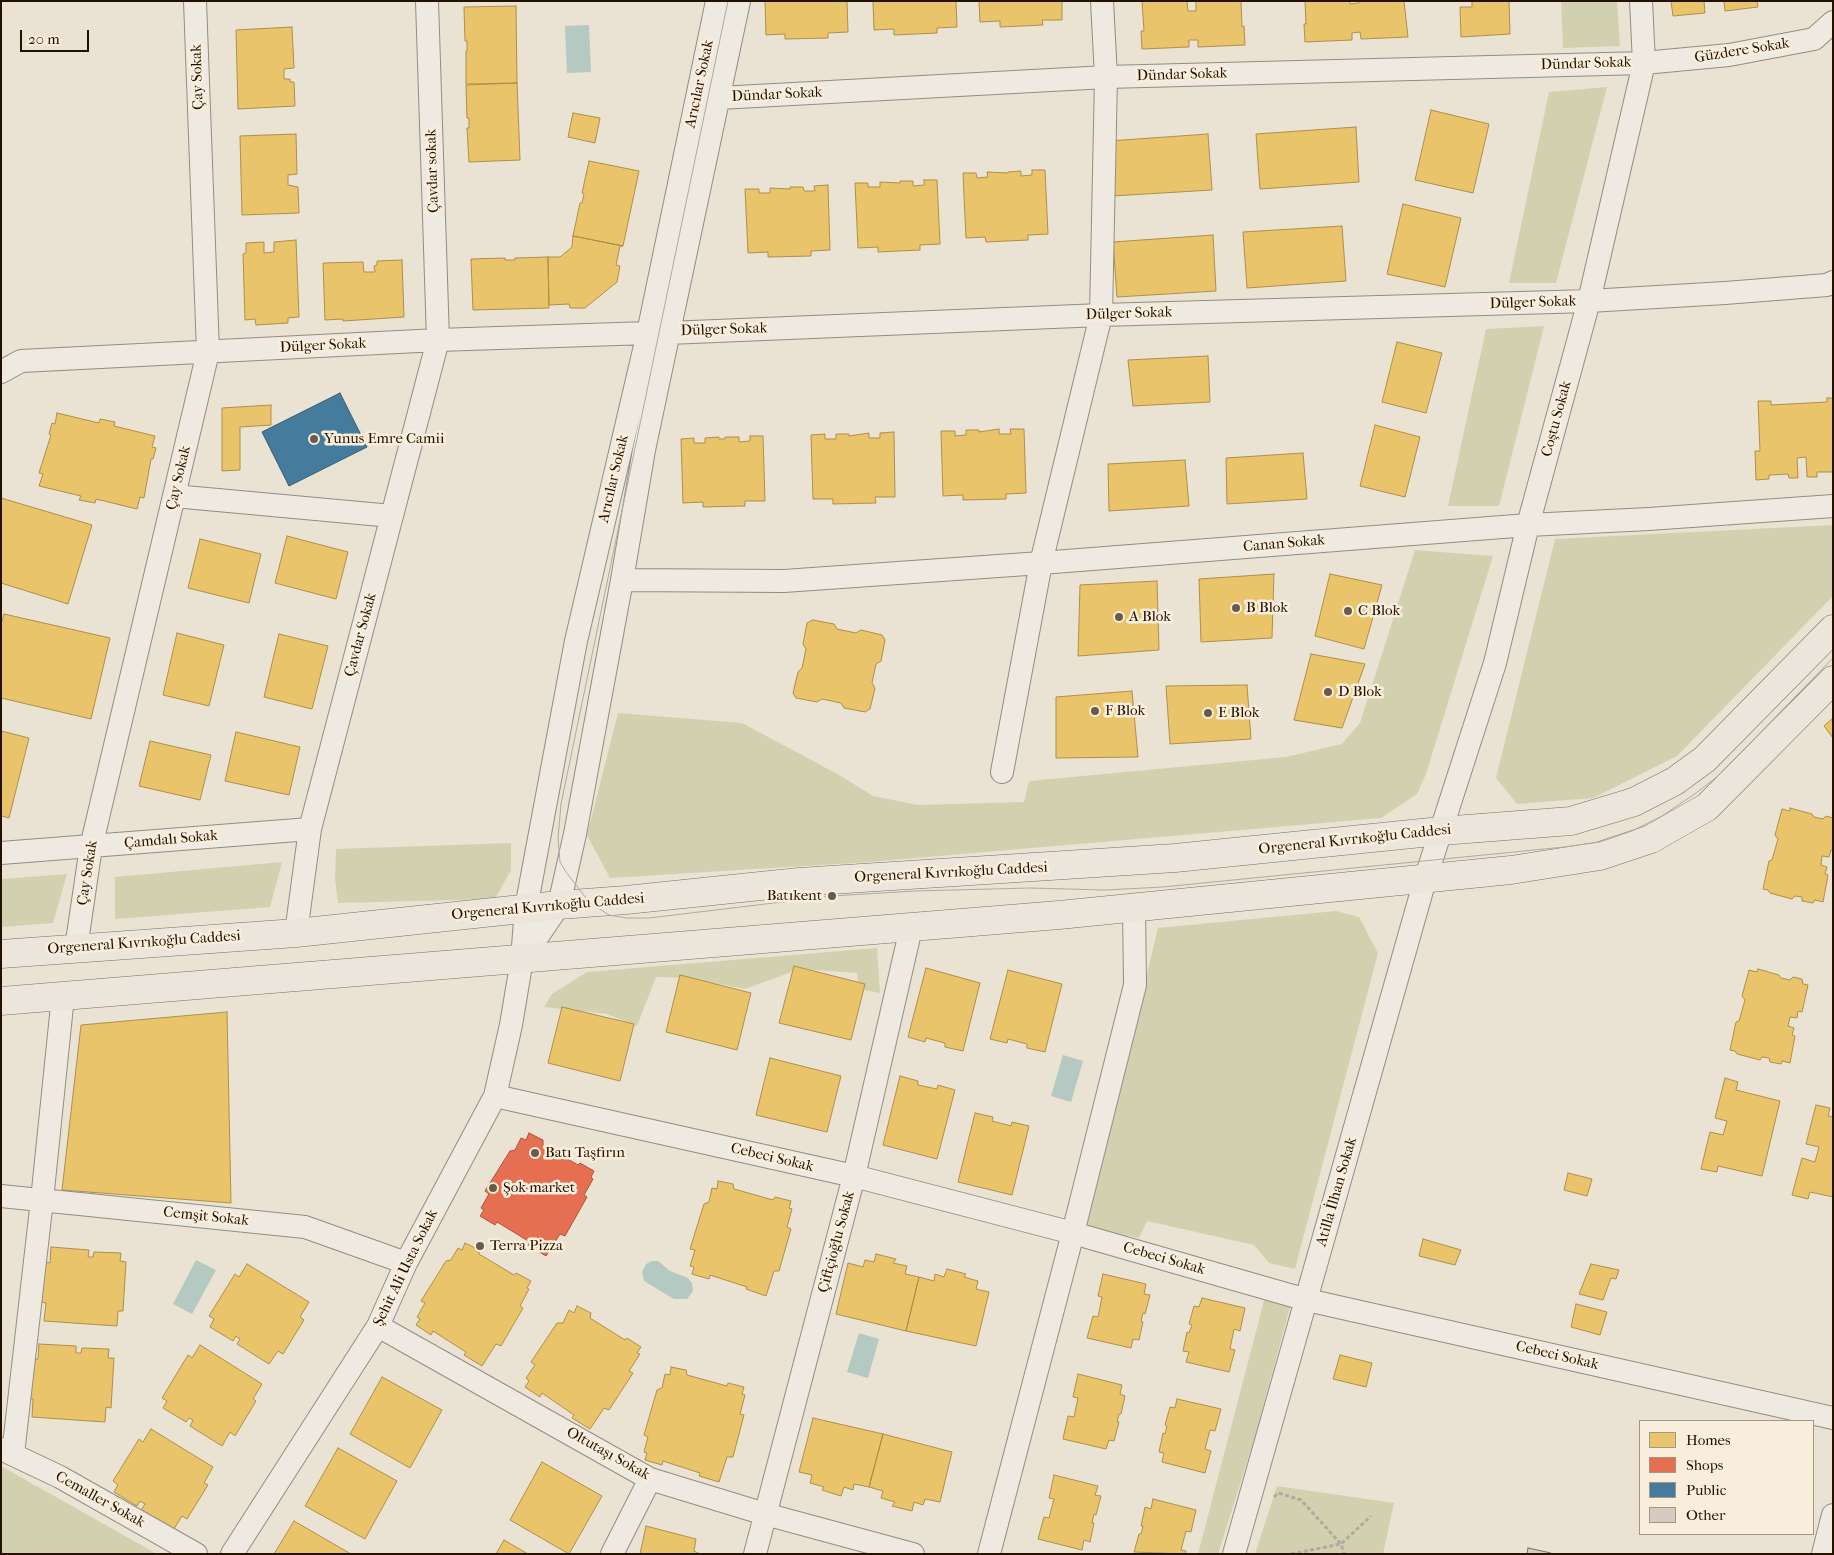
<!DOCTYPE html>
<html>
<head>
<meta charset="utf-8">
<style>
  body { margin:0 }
  #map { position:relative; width:1834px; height:1555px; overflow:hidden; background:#eae2d2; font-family:"IM FELL French Canon",serif }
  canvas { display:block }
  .frame { position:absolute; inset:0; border:2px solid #231200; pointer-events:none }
  .legend { position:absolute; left:1639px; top:1420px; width:175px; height:115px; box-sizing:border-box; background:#f8eedb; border:1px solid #a39683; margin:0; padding:6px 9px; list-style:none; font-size:15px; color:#231200 }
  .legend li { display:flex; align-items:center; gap:10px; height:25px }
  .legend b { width:25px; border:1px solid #a39683 }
  .scale { position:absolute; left:20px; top:30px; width:69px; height:22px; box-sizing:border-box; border:2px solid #231200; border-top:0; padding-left:6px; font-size:15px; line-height:18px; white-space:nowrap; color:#231200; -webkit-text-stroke:4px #f8eedb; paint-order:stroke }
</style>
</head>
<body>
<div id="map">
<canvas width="1834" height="1555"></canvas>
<div class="frame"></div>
<ul class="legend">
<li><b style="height:14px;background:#e9c46a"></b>Homes</li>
<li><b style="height:14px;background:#e76f51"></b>Shops</li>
<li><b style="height:14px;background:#457b9d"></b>Public</li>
<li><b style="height:14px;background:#d8cac0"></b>Other</li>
</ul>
<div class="scale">20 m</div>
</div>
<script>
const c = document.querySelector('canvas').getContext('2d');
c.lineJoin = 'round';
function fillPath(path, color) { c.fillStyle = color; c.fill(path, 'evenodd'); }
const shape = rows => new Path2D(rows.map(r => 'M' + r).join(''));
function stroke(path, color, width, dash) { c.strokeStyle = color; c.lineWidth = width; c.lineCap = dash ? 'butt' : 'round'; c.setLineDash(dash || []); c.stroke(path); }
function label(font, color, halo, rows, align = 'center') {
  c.font = font + ' "IM FELL French Canon",serif'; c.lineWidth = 5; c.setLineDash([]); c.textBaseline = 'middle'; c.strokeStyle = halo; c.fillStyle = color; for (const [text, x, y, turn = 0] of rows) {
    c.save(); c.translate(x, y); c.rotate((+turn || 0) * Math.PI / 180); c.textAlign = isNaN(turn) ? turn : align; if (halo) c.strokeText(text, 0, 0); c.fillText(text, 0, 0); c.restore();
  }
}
fillPath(shape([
  [1561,1,1617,1,1620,46,1563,48],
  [1607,87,1556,283,1509,283,1549,92],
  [1544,326,1499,506,1448,506,1486,329],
  [1833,525,1833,596,1677,756,1593,798,1517,804,1496,778,1555,539],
  [1415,550,1493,556,1426,774,1417,794,1381,818,869,862,610,878,587,835,618,713,742,723,841,776,873,796,918,805,1024,802,1029,781,1286,757,1342,744,1360,723],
  [511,843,511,870,495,899,338,903,335,878,336,849],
  [282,862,270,907,115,919,115,877],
  [67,874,53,923,1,927,1,879],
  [1336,911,1359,917,1378,953,1295,1269,1269,1263,1254,1245,1147,1221,1139,1238,1086,1227,1158,928],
  [877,948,880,993,859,989,857,973,800,969,745,989,687,978,656,977,637,1026,607,1014,544,1007,552,994,587,972],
  [1265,1297,1287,1299,1290,1307,1255,1437,1218,1554,1198,1554],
  [1,1466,157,1554,1,1554],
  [1277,1486,1394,1503,1383,1554,1255,1554]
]), '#d2d1af');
fillPath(shape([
  [589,25,591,72,567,73,565,26],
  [1063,1055,1083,1061,1071,1102,1051,1096],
  [196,1260,216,1270,192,1314,173,1304],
  [652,1261,658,1261,670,1271,688,1278,692,1283,693,1291,687,1299,674,1299,644,1281,642,1272,646,1264],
  [859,1333,879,1339,868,1378,847,1372]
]), '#b3c9c1');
const homes = shape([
  [765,1,847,1,848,32,828,33,828,38,785,39,785,34,766,35,765,1],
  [873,1,956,1,957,27,937,28,937,33,894,35,894,29,874,30,873,1],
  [979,1,1062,1,1062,20,1042,20,1043,25,1000,27,1000,21,980,22,979,1],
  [1142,1,1187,1,1188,11,1196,11,1196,1,1241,1,1242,27,1244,26,1245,45,1198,47,1198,40,1189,40,1189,47,1142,49,1141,31,1144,31,1142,1],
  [1305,1,1350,1,1350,4,1359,3,1359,1,1404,1,1408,37,1361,39,1360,32,1352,33,1352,40,1305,42,1304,24,1306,24,1305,1],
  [1472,1,1509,1,1510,34,1461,37,1460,7,1472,7,1472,1],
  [1671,1,1704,1,1705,13,1673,16,1671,1],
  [1724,1,1757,1,1758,7,1725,11,1724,1],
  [516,6,517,83,466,84,466,51,467,51,467,41,465,41,464,7,516,6],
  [292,27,294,68,284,69,284,79,290,79,290,82,294,82,295,106,238,109,236,30,292,27],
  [517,83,520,160,469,162,467,128,469,128,469,118,467,118,466,85,517,83],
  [1431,110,1489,124,1473,193,1415,180,1431,110],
  [573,113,600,118,595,143,568,137,573,113],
  [1356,127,1359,182,1260,189,1256,134,1356,127],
  [296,134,297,174,288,175,288,185,298,187,299,213,242,215,240,136,296,134],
  [1208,134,1212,190,1112,196,1109,141,1208,134],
  [589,161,639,171,623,246,573,236,580,203,582,203,584,194,582,193,589,161],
  [1032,170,1045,170,1048,234,1028,235,1028,240,986,242,985,237,966,238,963,173,976,173,977,178,988,177,987,172,1008,173,1008,172,1021,171,1021,176,1032,175,1032,170],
  [924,180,937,180,940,244,920,245,920,250,878,252,878,247,858,248,855,183,868,183,868,187,880,187,880,182,900,183,900,181,913,181,913,186,924,185,924,180],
  [828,185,830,250,811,251,811,256,768,257,768,252,748,253,745,189,759,189,759,193,770,193,770,188,790,189,790,187,803,187,804,191,815,191,814,186,828,185],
  [1403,204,1461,218,1445,287,1387,274,1403,204],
  [1342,226,1346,281,1247,288,1243,232,1342,226],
  [1213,235,1216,291,1117,297,1113,242,1213,235],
  [573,236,623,246,620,246,616,265,620,266,617,282,585,308,570,308,569,304,549,305,548,257,560,257,572,247,573,236],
  [296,240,299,317,288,318,288,323,256,325,255,319,245,320,243,254,246,253,246,243,264,242,264,253,274,252,274,242,296,240],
  [548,257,549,308,473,310,471,259,505,258,505,260,515,260,515,258,548,257],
  [402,260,404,317,343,321,343,319,325,320,323,263,363,262,364,272,375,272,374,266,377,265,377,261,402,260],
  [1397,342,1442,353,1426,413,1382,402,1397,342],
  [1208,356,1210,402,1133,406,1128,360,1208,356],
  [1827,398,1833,398,1833,472,1817,472,1817,477,1807,477,1806,457,1797,458,1798,478,1789,478,1788,474,1769,475,1769,479,1756,480,1755,451,1760,451,1758,401,1771,401,1771,405,1827,402,1827,398],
  [271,405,271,425,240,427,240,470,222,471,222,408,271,405],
  [57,413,99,423,100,419,115,422,114,426,155,436,152,447,156,448,153,459,151,459,144,498,140,497,137,509,96,499,95,503,79,500,81,496,39,486,43,474,39,473,51,435,49,434,52,423,55,424,57,413],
  [1375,425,1420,437,1405,497,1360,486,1375,425],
  [999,429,999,434,1011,434,1010,429,1024,429,1026,493,1006,494,1006,499,963,500,963,495,943,496,941,431,955,431,955,436,966,435,966,430,979,430,979,432,999,429],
  [894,432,895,497,875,497,876,503,833,504,833,499,813,499,811,435,825,434,825,439,836,439,836,434,849,434,849,436,869,433,869,438,880,438,880,433,894,432],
  [750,436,763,436,765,501,745,501,745,506,703,507,703,502,683,503,681,439,694,438,694,443,705,443,705,438,719,437,719,439,725,439,725,437,739,437,739,442,750,441,750,436],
  [1303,453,1307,499,1227,504,1226,458,1303,453],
  [1185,460,1189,506,1109,511,1108,464,1185,460],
  [1,498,92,525,68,604,1,583,1,498],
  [287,536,348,552,336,599,275,583,287,536],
  [200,539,261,554,249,603,188,588,200,539],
  [1274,574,1272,638,1201,642,1199,579,1274,574],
  [1330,574,1382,585,1364,649,1315,636,1330,574],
  [1157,581,1159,650,1078,656,1080,585,1157,581],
  [4,614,110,638,91,719,1,698,1,624,4,614],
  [813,620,834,624,837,629,856,633,861,630,882,635,885,640,881,661,876,664,872,683,875,688,870,709,865,712,844,708,841,703,822,699,817,702,796,698,793,693,798,672,802,668,806,649,803,644,807,623,813,620],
  [177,633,224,645,209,706,163,695,177,633],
  [279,634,328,646,312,709,264,697,279,634],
  [1311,654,1365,664,1342,728,1294,720,1311,654],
  [1247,685,1251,739,1170,744,1166,686,1247,685],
  [1132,691,1138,757,1056,758,1056,697,1132,691],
  [1833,718,1833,738,1824,726,1833,718],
  [1,731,29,738,9,818,1,816,1,731],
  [236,732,300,747,289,795,225,781,236,732],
  [150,741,211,755,200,800,139,786,150,741],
  [1790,808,1812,814,1814,817,1823,819,1826,816,1833,818,1833,851,1831,850,1829,857,1822,856,1821,865,1827,867,1825,874,1828,875,1823,902,1815,900,1813,903,1802,901,1802,897,1795,896,1792,899,1770,893,1768,890,1763,889,1769,861,1772,860,1778,839,1775,835,1782,809,1790,811,1790,808],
  [794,966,865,984,851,1040,779,1023,794,966],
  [926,968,980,983,963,1051,945,1047,945,1043,926,1038,925,1042,908,1037,926,968],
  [1758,969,1779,975,1781,978,1790,980,1793,977,1802,979,1803,984,1808,985,1802,1012,1798,1011,1797,1018,1790,1017,1788,1026,1794,1028,1792,1035,1795,1036,1790,1063,1782,1061,1781,1064,1770,1062,1769,1058,1762,1057,1760,1060,1737,1054,1735,1051,1730,1050,1736,1022,1739,1021,1745,1000,1742,996,1749,970,1757,972,1758,969],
  [1008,970,1062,984,1045,1052,1027,1048,1027,1044,1008,1039,1007,1043,990,1039,1008,970],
  [680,975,751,993,737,1050,666,1032,680,975],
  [562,1007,634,1024,620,1081,548,1063,562,1007],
  [227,1012,231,1203,62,1190,81,1025,227,1012],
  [770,1058,841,1076,827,1132,756,1115,770,1058],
  [900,1076,918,1081,918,1085,937,1089,938,1085,955,1090,937,1159,883,1145,900,1076],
  [1725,1078,1738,1082,1736,1090,1780,1101,1762,1176,1718,1166,1717,1172,1701,1169,1710,1132,1723,1135,1727,1121,1715,1118,1725,1078],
  [1816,1105,1830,1108,1828,1116,1833,1117,1833,1197,1810,1192,1808,1199,1792,1195,1802,1158,1815,1162,1819,1147,1806,1144,1816,1105],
  [975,1113,993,1117,992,1121,1011,1126,1012,1122,1029,1126,1012,1195,958,1182,975,1113],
  [1568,1173,1592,1179,1587,1196,1564,1190,1568,1173],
  [718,1181,733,1184,734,1189,773,1200,775,1197,791,1201,789,1208,792,1209,787,1227,791,1229,779,1271,774,1271,766,1296,746,1289,747,1287,710,1275,709,1279,692,1274,694,1267,690,1266,695,1250,690,1249,704,1204,709,1202,712,1188,717,1189,718,1181],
  [1423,1239,1461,1250,1455,1265,1419,1256,1423,1239],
  [465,1243,479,1250,479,1254,514,1275,516,1273,531,1281,527,1288,529,1289,520,1306,523,1308,501,1346,496,1344,482,1366,464,1355,466,1352,433,1331,431,1335,416,1325,420,1319,417,1317,425,1303,421,1301,446,1261,451,1260,458,1248,462,1250,465,1243],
  [51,1247,89,1250,88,1257,93,1257,94,1252,121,1253,120,1261,126,1262,123,1311,118,1311,117,1326,44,1321,46,1303,41,1302,44,1262,50,1263,51,1247],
  [876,1254,896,1259,893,1263,907,1266,905,1274,919,1277,906,1331,836,1314,848,1263,863,1267,865,1260,874,1262,876,1254],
  [247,1264,309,1302,300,1317,304,1320,283,1354,278,1351,269,1364,237,1344,240,1339,236,1336,233,1341,210,1327,214,1319,209,1316,235,1274,239,1277,247,1264],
  [1591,1264,1619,1270,1616,1279,1611,1278,1603,1300,1579,1294,1591,1264],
  [947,1269,966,1274,964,1277,978,1281,976,1289,989,1292,976,1346,906,1331,919,1277,934,1281,935,1274,944,1277,947,1269],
  [1103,1274,1146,1284,1144,1294,1150,1295,1145,1314,1143,1313,1141,1321,1143,1322,1139,1340,1133,1339,1131,1348,1087,1338,1093,1316,1098,1317,1102,1297,1098,1296,1103,1274],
  [1202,1298,1245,1308,1240,1331,1234,1329,1230,1349,1235,1350,1229,1372,1186,1362,1189,1352,1183,1351,1187,1332,1189,1333,1192,1325,1189,1324,1194,1306,1199,1307,1202,1298],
  [1576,1304,1607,1312,1600,1335,1571,1327,1576,1304],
  [577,1306,591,1313,590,1318,625,1340,627,1338,641,1347,637,1353,640,1354,629,1371,633,1373,609,1410,604,1408,590,1429,572,1418,574,1415,542,1393,540,1397,525,1387,529,1381,526,1378,535,1365,531,1362,557,1323,563,1323,569,1310,574,1313,577,1306],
  [39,1344,76,1346,76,1353,81,1353,82,1348,109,1349,108,1358,114,1358,111,1408,106,1407,105,1422,32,1417,33,1399,29,1399,31,1359,38,1359,39,1344],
  [200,1345,262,1384,253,1399,256,1401,235,1436,230,1432,222,1446,190,1426,193,1420,189,1418,186,1422,163,1408,167,1401,162,1398,188,1355,192,1358,200,1345],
  [1340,1355,1372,1363,1366,1387,1333,1379,1340,1355],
  [671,1367,686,1370,687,1375,727,1386,728,1383,744,1387,742,1394,745,1395,740,1414,744,1415,733,1457,727,1457,719,1482,699,1476,700,1473,663,1461,662,1465,645,1460,647,1453,644,1452,648,1437,644,1435,657,1390,662,1388,665,1374,670,1375,671,1367],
  [1078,1374,1122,1385,1120,1394,1125,1396,1121,1414,1119,1414,1117,1422,1119,1422,1114,1441,1109,1440,1106,1449,1063,1439,1068,1416,1074,1417,1078,1398,1073,1397,1078,1374],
  [382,1377,442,1410,410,1468,350,1434,382,1377],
  [1177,1399,1221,1409,1215,1431,1210,1430,1205,1449,1211,1451,1205,1473,1162,1462,1164,1453,1159,1452,1163,1433,1165,1434,1167,1426,1165,1425,1170,1407,1175,1408,1177,1399],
  [813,1418,883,1434,869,1487,854,1484,853,1490,844,1487,841,1496,822,1490,824,1487,810,1483,812,1475,799,1472,813,1418],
  [151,1429,213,1467,204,1483,208,1485,187,1519,182,1516,174,1529,141,1510,145,1504,140,1501,137,1506,114,1492,118,1485,113,1481,139,1439,143,1442,151,1429],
  [883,1434,952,1452,940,1502,925,1499,923,1505,914,1502,912,1511,892,1506,895,1502,881,1498,883,1491,869,1487,883,1434],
  [338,1448,397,1481,365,1539,305,1506,338,1448],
  [542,1462,602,1496,569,1554,510,1520,542,1462],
  [1054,1475,1098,1486,1095,1495,1101,1496,1096,1515,1094,1514,1092,1523,1094,1523,1090,1542,1084,1540,1082,1550,1038,1539,1044,1517,1049,1518,1054,1499,1049,1498,1054,1475],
  [1153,1499,1196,1510,1191,1532,1186,1531,1181,1550,1186,1551,1186,1554,1134,1552,1139,1534,1141,1534,1143,1526,1141,1526,1145,1507,1151,1509,1153,1499],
  [294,1521,351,1554,274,1554,294,1521],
  [646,1526,696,1539,694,1551,700,1554,640,1554,646,1526],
  [504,1540,528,1554,496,1554,504,1540]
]);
fillPath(homes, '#e9c46a');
stroke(homes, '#ae8f4a', 1);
const shops = shape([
  [529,1133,543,1140,543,1145,578,1165,580,1163,594,1171,591,1177,593,1179,584,1195,587,1197,565,1236,560,1234,546,1256,528,1245,530,1242,497,1222,495,1225,480,1216,484,1210,481,1208,489,1194,485,1191,510,1151,515,1150,521,1138,526,1140,529,1133]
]);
fillPath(shops, '#e76f51');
stroke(shops, '#ac5339', 1);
const public = shape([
  [340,393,367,447,289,486,262,432,340,393]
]);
fillPath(public, '#457b9d');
stroke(public, '#3b5c6e', 1);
const building = shape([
  [1528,1548,1551,1553,1551,1554,1527,1554,1528,1548]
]);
fillPath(building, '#d8cac0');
stroke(building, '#767065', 1);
const minor = shape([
  [719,98,1106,77,1644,63,1729,55,1814,39,1833,22],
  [668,333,1101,315,1589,301,1725,293,1827,285,1833,282],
  [1,372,21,361,438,340,648,333],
  [174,496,392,516],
  [622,580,784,581,1041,563,1528,525,1649,519,1833,506],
  [1002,772,1041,563,1101,315,1106,77,1102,1],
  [1,853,310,829],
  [296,933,310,829,438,340,427,1],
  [76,948,91,847,208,352,195,1],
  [523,958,559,905,575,834,622,580,644,450,739,1],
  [495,1096,854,1176,1073,1233,1307,1300,1833,1418],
  [1,1196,305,1227,406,1263],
  [378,1326,650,1479,765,1514,913,1554],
  [1,1449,60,1477,196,1554],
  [13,1454,42,1200,63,996],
  [232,1554,378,1326,406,1263,495,1096,511,1025,522,959,526,908,576,641,648,333,717,1],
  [612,1554,650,1479],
  [755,1554,854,1176,911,928],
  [989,1554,1073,1233,1135,985,1134,908],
  [1234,1554,1425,880,1495,663,1528,525,1589,301,1644,63,1641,1],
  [1823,1554,1833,1515]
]);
const major = shape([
  [1,954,296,933,559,905,626,900,799,882,1175,858,1441,831,1571,821,1634,802,1675,781,1705,759,1833,629],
  [1,1001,1059,915,1511,870,1600,856,1651,839,1707,807,1833,680]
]);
stroke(minor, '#938c81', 24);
stroke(major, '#767065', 29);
stroke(shape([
  [1274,1497,1278,1493,1301,1500,1341,1544,1344,1554],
  [1291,1554,1341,1544,1371,1516]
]), '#afaaa0', 3, [4, 2.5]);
stroke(minor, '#eeeae1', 22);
stroke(major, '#ebe5dc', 28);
stroke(shape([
  [728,1,561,804,558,838,560,862,566,872,589,902,609,915,627,918,649,918,832,896,915,891,1030,888,1105,890,1163,887,1564,847,1600,842,1632,831,1662,816,1696,793,1718,776,1833,658]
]), '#afaaa0', 1);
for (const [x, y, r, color] of [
  [314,439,5,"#695b4a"],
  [1236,608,5,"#695b4a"],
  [1348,611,5,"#695b4a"],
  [1119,617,5,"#695b4a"],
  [1328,692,5,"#695b4a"],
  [1095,711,5,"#695b4a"],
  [1208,713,5,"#695b4a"],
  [832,896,5,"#695b4a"],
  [535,1153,5,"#695b4a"],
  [493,1188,5,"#695b4a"],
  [480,1246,5,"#695b4a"]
]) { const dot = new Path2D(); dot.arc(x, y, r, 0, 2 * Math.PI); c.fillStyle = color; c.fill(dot); stroke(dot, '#f8eedb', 2); }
label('15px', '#231200', '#f8eedb', [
  ["Güzdere Sokak",1742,51,-9],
  ["Dündar Sokak",1586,64,-2],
  ["Dündar Sokak",1182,75,-2],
  ["Çay Sokak",198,77,-92],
  ["Arıcılar Sokak",700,84,-78],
  ["Dündar Sokak",777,95,-3],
  ["Çavdar sokak",433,171,-92],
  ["Dülger Sokak",1533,303,-2],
  ["Dülger Sokak",1129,314,-2],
  ["Dülger Sokak",724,330,-2],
  ["Dülger Sokak",323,346,-3],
  ["Coştu Sokak",1557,419,-75],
  ["Çay Sokak",179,478,-77],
  ["Arıcılar Sokak",614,479,-77],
  ["Canan Sokak",1284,544,-5],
  ["Çavdar Sokak",361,635,-75],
  ["Çamdalı Sokak",171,840,-5],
  ["Orgeneral Kıvrıkoğlu Caddesi",1355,840,-6],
  ["Çay Sokak",88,873,-81],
  ["Orgeneral Kıvrıkoğlu Caddesi",951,873,-3],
  ["Orgeneral Kıvrıkoğlu Caddesi",548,907,-5],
  ["Orgeneral Kıvrıkoğlu Caddesi",144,943,-4],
  ["Cebeci Sokak",772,1158,13],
  ["Atilla İlhan Sokak",1337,1192,-74],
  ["Cemşit Sokak",206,1217,6],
  ["Çiftçioğlu Sokak",837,1242,-75],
  ["Cebeci Sokak",1164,1259,16],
  ["Şehit Ali Usta Sokak",406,1268,-64],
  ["Cebeci Sokak",1557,1356,13],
  ["Oltutaşı Sokak",608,1454,29],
  ["Cemaller Sokak",100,1500,29]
]);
label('15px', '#231200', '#f8eedb', [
  ["Yunus Emre Camii",324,439],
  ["B Blok",1246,608],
  ["C Blok",1358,611],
  ["A Blok",1129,617],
  ["D Blok",1338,692],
  ["F Blok",1105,711],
  ["E Blok",1218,713],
  ["Batıkent",822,896,"right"],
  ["Batı Taşfırın",545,1153],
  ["Şok market",503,1188],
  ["Terra Pizza",490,1246]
], 'left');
</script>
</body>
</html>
